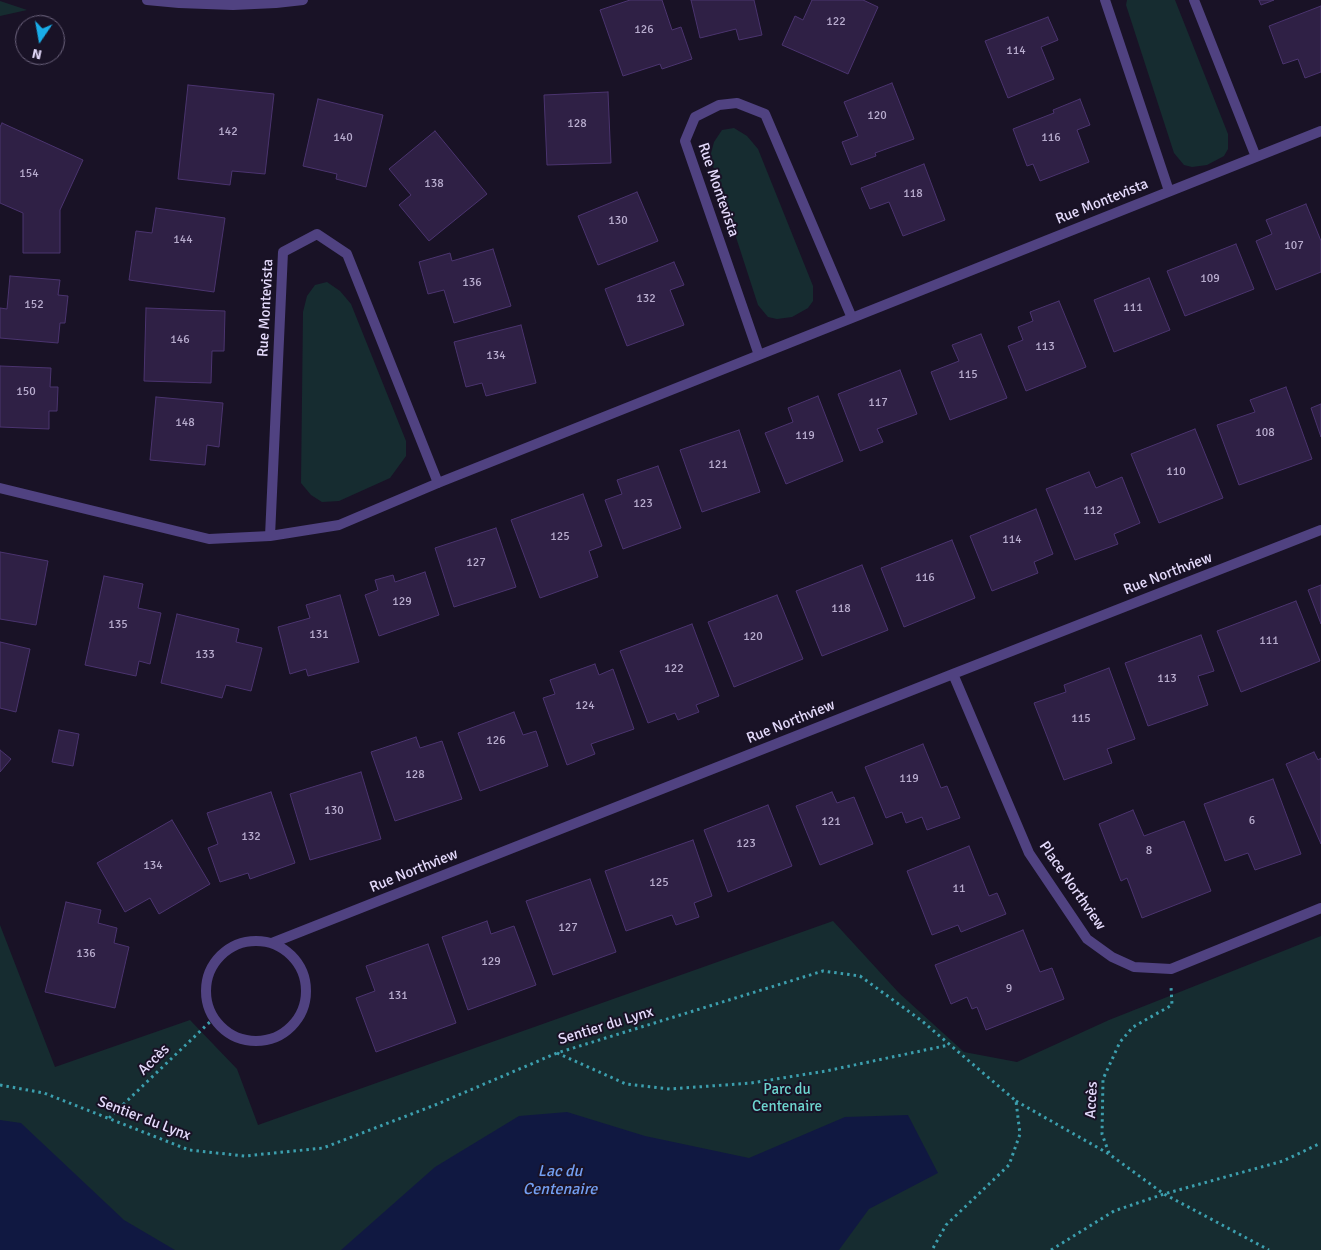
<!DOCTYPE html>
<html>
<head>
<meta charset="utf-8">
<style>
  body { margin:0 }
  #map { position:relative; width:1321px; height:1250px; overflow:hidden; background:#191226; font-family:Signika,sans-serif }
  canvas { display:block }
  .north { position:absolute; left:15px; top:15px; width:50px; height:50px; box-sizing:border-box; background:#191226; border:1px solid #6b627c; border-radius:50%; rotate:192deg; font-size:14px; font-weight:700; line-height:20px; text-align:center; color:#e5dbfc }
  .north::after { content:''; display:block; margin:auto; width:18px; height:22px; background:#19ade9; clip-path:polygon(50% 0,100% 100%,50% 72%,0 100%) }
</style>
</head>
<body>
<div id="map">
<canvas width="1321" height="1250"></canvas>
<div class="north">N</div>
</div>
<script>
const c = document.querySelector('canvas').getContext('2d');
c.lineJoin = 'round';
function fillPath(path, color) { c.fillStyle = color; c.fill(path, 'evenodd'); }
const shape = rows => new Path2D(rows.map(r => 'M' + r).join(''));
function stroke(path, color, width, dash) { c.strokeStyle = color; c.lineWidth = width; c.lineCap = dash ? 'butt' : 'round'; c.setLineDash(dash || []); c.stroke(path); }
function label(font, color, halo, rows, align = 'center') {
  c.font = font + ' Signika,sans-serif'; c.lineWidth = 4; c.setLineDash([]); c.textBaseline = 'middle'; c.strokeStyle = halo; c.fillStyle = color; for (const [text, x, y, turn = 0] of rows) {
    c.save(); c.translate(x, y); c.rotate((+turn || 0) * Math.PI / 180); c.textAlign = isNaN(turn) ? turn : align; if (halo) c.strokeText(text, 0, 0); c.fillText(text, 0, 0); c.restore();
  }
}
fillPath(shape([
  [1127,0,1175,0,1228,134,1228,149,1224,156,1207,165,1192,167,1184,165,1174,153,1126,5],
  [0,1,27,10,0,16],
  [734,128,747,136,758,149,813,286,813,301,808,308,792,317,777,319,768,317,758,305,710,157,714,142,722,130],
  [327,282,340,291,351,304,406,441,406,456,390,478,339,501,322,502,311,495,301,483,303,312,307,296,315,285],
  [833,921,899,993,964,1052,1017,1062,1109,1020,1321,936,1321,1250,0,1250,0,925,55,1067,190,1020,237,1069,258,1125]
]), '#162c30');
fillPath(shape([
  [567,1112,645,1136,749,1158,845,1117,908,1115,938,1173,869,1209,839,1250,341,1250,435,1167,519,1116],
  [0,1120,21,1123,124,1220,175,1250,0,1250]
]), '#101841');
const building = shape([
  [630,0,662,0,672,30,681,27,692,59,662,69,660,64,623,76,600,10,630,0],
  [691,0,754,0,762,35,739,40,736,29,700,38,691,0],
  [812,0,863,0,878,7,848,74,782,45,795,16,803,20,812,0],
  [1259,0,1274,0,1261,5,1259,0],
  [1321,6,1321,72,1305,78,1298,59,1283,64,1269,26,1321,6],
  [1048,17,1058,40,1041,47,1054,79,1008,98,985,41,1048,17],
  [892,83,914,139,875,153,876,156,851,165,842,142,858,136,844,102,892,83],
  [188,85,274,94,265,174,232,171,230,185,178,179,188,85],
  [608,92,611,163,547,165,544,95,608,92],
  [318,99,383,115,366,187,336,179,337,174,303,166,318,99],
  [1080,99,1090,125,1077,130,1089,162,1040,181,1033,164,1027,166,1013,129,1054,113,1053,110,1080,99],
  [2,123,83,160,60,210,60,253,23,253,23,213,0,203,0,127,2,123],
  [435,131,487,194,429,241,399,205,411,195,389,169,435,131],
  [924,164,945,220,903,236,889,202,870,209,861,188,924,164],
  [637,192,658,241,598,265,578,216,637,192],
  [1306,204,1321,241,1321,272,1276,290,1256,241,1272,234,1266,220,1306,204],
  [156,208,225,218,214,292,129,280,136,231,152,233,156,208],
  [1236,244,1254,289,1185,316,1167,271,1236,244],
  [493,249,511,306,454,323,444,290,428,294,419,262,450,253,452,261,493,249],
  [674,262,684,285,670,290,684,325,627,346,605,289,674,262],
  [10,276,60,280,58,295,68,296,65,323,60,323,58,343,0,338,0,308,7,309,10,276],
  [1149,278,1170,330,1114,352,1094,300,1149,278],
  [1059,301,1086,367,1026,391,1008,346,1023,340,1018,327,1033,321,1030,312,1059,301],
  [146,308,225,311,224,351,212,351,211,383,144,381,146,308],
  [521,325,536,383,486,396,482,383,466,387,454,342,521,325],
  [981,334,1007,398,950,420,931,372,959,361,952,345,981,334],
  [0,366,51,368,50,387,58,387,57,411,49,411,49,429,0,427,0,366],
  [900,370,917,414,877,429,883,442,860,451,838,394,900,370],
  [1286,387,1312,459,1239,485,1217,425,1255,412,1250,400,1286,387],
  [818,396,843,461,786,484,765,433,793,422,788,408,818,396],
  [156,397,223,403,219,447,207,445,205,465,150,460,156,397],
  [1321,404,1321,437,1311,408,1321,404],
  [1195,429,1223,498,1159,523,1131,454,1195,429],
  [739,430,760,492,702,512,680,450,739,430],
  [658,466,681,528,623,549,605,500,622,494,617,480,658,466],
  [1089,472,1096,488,1122,477,1140,523,1114,534,1118,544,1075,560,1046,489,1089,472],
  [583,494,602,546,589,551,598,577,540,598,511,520,583,494],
  [1036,509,1053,554,1034,562,1038,573,992,591,970,536,1036,509],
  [496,528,516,587,454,607,435,548,496,528],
  [952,540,975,598,904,627,881,568,952,540],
  [0,552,48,561,36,625,0,619,0,552],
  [862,565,888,630,822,656,796,591,862,565],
  [425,572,439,615,379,636,365,595,378,590,375,580,393,575,395,582,425,572],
  [104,576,143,584,138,608,161,613,150,664,139,661,136,676,85,665,104,576],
  [1321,585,1321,624,1308,590,1321,585],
  [340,595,359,662,308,676,306,669,290,674,278,627,310,618,306,605,340,595],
  [777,595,803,659,734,687,708,622,777,595],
  [1296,601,1320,661,1241,692,1217,631,1296,601],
  [177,614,239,629,236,642,262,648,251,691,226,685,222,698,161,683,177,614],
  [692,624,719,696,696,705,699,712,678,720,675,713,648,723,620,651,692,624],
  [1201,635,1214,671,1198,676,1208,705,1148,726,1125,663,1201,635],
  [0,642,30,649,16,712,0,708,0,642],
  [595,664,599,675,613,669,634,729,591,744,595,754,567,765,543,698,555,694,550,680,595,664],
  [1109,668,1135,739,1107,749,1112,763,1064,780,1034,703,1066,692,1064,685,1109,668],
  [514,712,523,735,536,731,548,766,480,791,458,733,514,712],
  [59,730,79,734,73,766,52,762,59,730],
  [416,737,420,748,442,741,462,799,395,821,371,752,416,737],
  [923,744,941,788,947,786,960,818,927,830,922,817,906,823,902,812,886,818,865,767,923,744],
  [0,750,11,759,0,772,0,750],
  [1314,752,1318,760,1321,758,1321,844,1286,764,1314,752],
  [361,772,381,839,310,860,290,794,361,772],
  [1273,779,1301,854,1255,870,1248,853,1225,861,1204,804,1273,779],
  [271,792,295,863,250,879,248,873,220,882,208,848,218,844,207,813,271,792],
  [832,792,837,803,854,797,873,844,820,865,796,806,832,792],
  [768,805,792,866,728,892,704,830,768,805],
  [1133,810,1144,836,1184,821,1211,891,1142,918,1127,878,1121,881,1099,824,1133,810],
  [172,820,210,884,159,914,150,898,125,912,97,863,172,820],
  [693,840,712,896,694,903,699,917,676,925,672,915,626,931,605,871,693,840],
  [969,846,989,896,997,893,1006,914,961,932,958,925,932,935,907,871,969,846],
  [590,879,616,952,553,975,526,901,590,879],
  [66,902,101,910,98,923,117,928,114,943,129,947,115,1008,45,992,66,902],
  [487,921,491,934,514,926,536,985,468,1010,442,937,487,921],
  [1023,930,1040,972,1052,968,1064,999,986,1030,977,1007,972,1009,967,997,951,1004,935,965,1023,930],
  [428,944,456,1023,376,1052,356,998,375,991,366,966,428,944]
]);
fillPath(building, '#2f2045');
stroke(building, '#4b346f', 1);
stroke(shape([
  [557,1053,626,1084,670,1089,751,1083,826,1071,949,1045],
  [0,1085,44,1093,189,1150,245,1156,323,1148,435,1105,557,1053,823,971,860,976,922,1021,1016,1101,1020,1134,1009,1165,946,1225,932,1250],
  [1016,1101,1109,1154,1164,1194,1269,1250],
  [109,1118,214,1018],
  [1109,1153,1102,1134,1103,1079,1120,1042,1133,1027,1172,1005,1171,987],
  [1051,1250,1114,1211,1164,1194,1283,1161,1321,1143]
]), '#3c9fae', 3, [2.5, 4]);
stroke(shape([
  [1105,0,1169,191],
  [1194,0,1256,157],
  [759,355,685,141,695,117,719,105,737,103,765,114,852,318],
  [0,488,209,539,270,536,339,525,438,483,1321,131],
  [270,536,283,252,317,234,347,254,438,483],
  [953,674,1029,853,1087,939,1112,957,1134,967,1171,969,1321,908],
  '206 991a50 50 0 1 1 100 0a50 50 0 1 1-100 0Z',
  [272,943,953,674,1321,530]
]), '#504281', 10);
stroke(shape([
  [147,0,179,3,233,5,276,3,303,0]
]), '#504281', 10);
label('12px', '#b8acce', null, [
  ["122",836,22],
  ["126",644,30],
  ["114",1016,51],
  ["120",877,116],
  ["128",577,124],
  ["142",228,132],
  ["140",343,138],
  ["116",1051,138],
  ["154",29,174],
  ["138",434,184],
  ["118",913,194],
  ["130",618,221],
  ["144",183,240],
  ["107",1294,246],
  ["109",1210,279],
  ["136",472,283],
  ["132",646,299],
  ["152",34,305],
  ["111",1133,308],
  ["146",180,340],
  ["113",1045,347],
  ["134",496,356],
  ["115",968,375],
  ["150",26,392],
  ["117",878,403],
  ["148",185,423],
  ["108",1265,433],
  ["119",805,436],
  ["121",718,465],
  ["110",1176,472],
  ["123",643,504],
  ["112",1093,511],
  ["125",560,537],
  ["114",1012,540],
  ["127",476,563],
  ["116",925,578],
  ["129",402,602],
  ["118",841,609],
  ["135",118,625],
  ["131",319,635],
  ["120",753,637],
  ["111",1269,641],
  ["133",205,655],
  ["122",674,669],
  ["113",1167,679],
  ["124",585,706],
  ["115",1081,719],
  ["126",496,741],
  ["128",415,775],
  ["119",909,779],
  ["130",334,811],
  ["6",1252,821],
  ["121",831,822],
  ["132",251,837],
  ["123",746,844],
  ["8",1149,851],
  ["134",153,866],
  ["125",659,883],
  ["11",959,889],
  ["127",568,928],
  ["136",86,954],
  ["129",491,962],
  ["9",1009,989],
  ["131",398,996]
]);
label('15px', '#e5dbfc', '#191226', [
  ["Rue Montevista",718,190,71],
  ["Rue Montevista",1102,202,-22],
  ["Rue Montevista",266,308,-87],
  ["Rue Northview",1168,574,-21],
  ["Rue Northview",791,722,-22],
  ["Rue Northview",414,871,-22],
  ["Place Northview",1072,886,55],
  ["Sentier du Lynx",606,1026,-17],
  ["Accès",154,1060,-44],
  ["Accès",1092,1100,-87],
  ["Sentier du Lynx",144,1119,21]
]);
label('15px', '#6dd5cf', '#191226', [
  ["Parc du",787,1090],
  ["Centenaire",787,1107]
]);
label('italic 16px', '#739ff2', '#191226', [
  ["Lac du",560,1172],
  ["Centenaire",560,1190]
]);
</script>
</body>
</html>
